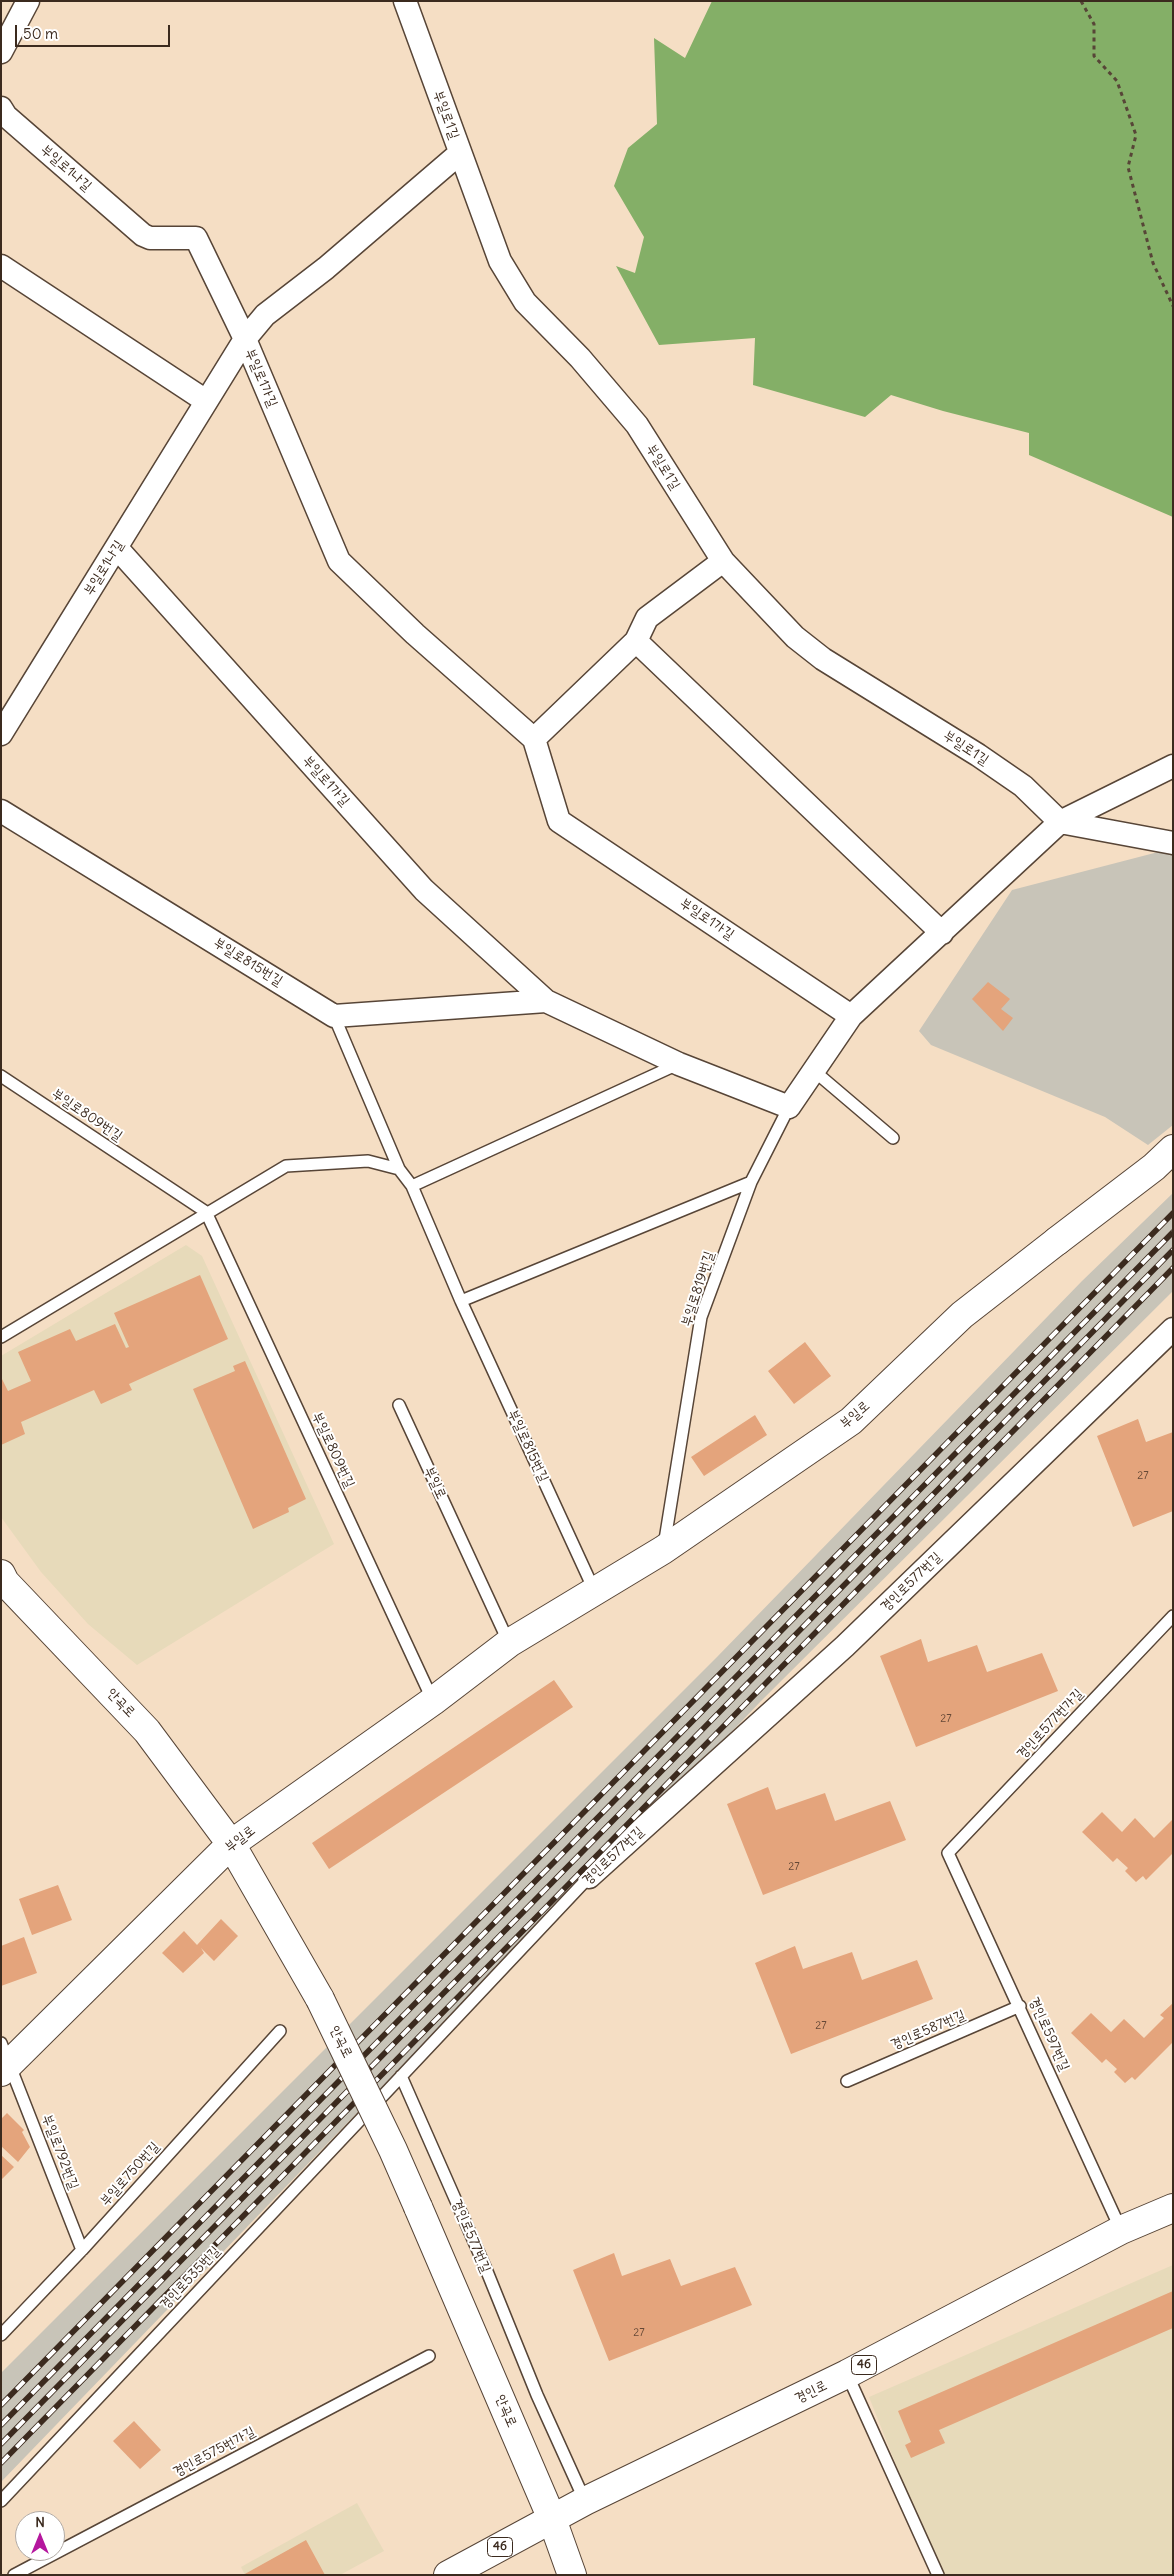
<!DOCTYPE html>
<html>
<head>
<meta charset="utf-8">
<style>
  body { margin:0 }
  #map { position:relative; width:1174px; height:2576px; overflow:hidden; background:#f5dec4; font-family:Delius,sans-serif }
  canvas { display:block }
  .frame { position:absolute; inset:0; border:2px solid #3b2a1e; pointer-events:none }
  .north { position:absolute; left:15px; top:2511px; width:50px; height:50px; box-sizing:border-box; background:#fff; border:1px solid #b1aaa5; border-radius:50%; rotate:0deg; font-size:14px; font-weight:700; line-height:20px; text-align:center; color:#3b2a1e }
  .north::after { content:''; display:block; margin:auto; width:18px; height:22px; background:#b5179e; clip-path:polygon(50% 0,100% 100%,50% 72%,0 100%) }
  .scale { position:absolute; left:15px; top:25px; width:155px; height:22px; box-sizing:border-box; border:2px solid #3b2a1e; border-top:0; padding-left:6px; font-size:15px; line-height:18px; white-space:nowrap; color:#3b2a1e; -webkit-text-stroke:4px #fff; paint-order:stroke }
</style>
</head>
<body>
<div id="map">
<canvas width="1174" height="2576"></canvas>
<div class="frame"></div>
<div class="north">N</div>
<div class="scale">50 m</div>
</div>
<script>
const c = document.querySelector('canvas').getContext('2d');
c.lineJoin = 'round';
function fillPath(path, color) { c.fillStyle = color; c.fill(path, 'evenodd'); }
const shape = rows => new Path2D(rows.map(r => 'M' + r).join(''));
function stroke(path, color, width, dash) { c.strokeStyle = color; c.lineWidth = width; c.lineCap = dash ? 'butt' : 'round'; c.setLineDash(dash || []); c.stroke(path); }
function label(font, color, halo, rows, align = 'center') {
  c.font = font + ' Delius,"Poor Story",sans-serif'; c.lineWidth = 4; c.setLineDash([]); c.textBaseline = 'middle'; c.strokeStyle = halo; c.fillStyle = color; for (const [text, x, y, turn = 0] of rows) {
    c.save(); c.translate(x, y); c.rotate((+turn || 0) * Math.PI / 180); c.textAlign = isNaN(turn) ? turn : align; if (halo) c.strokeText(text, 0, 0); c.fillText(text, 0, 0); c.restore();
  }
}
fillPath(shape([
  [186,1245,202,1256,334,1544,137,1665,88,1624,41,1572,1,1517,1,1356],
  [1173,2265,1173,2575,940,2575,869,2397],
  [357,2503,384,2551,340,2575,245,2575,241,2567]
]), '#e7daba');
fillPath(shape([
  [1162,851,1173,855,1173,1125,1148,1145,1105,1117,931,1045,919,1031,1012,890],
  [1173,1193,1173,1291,761,1701,488,1987,355,2115,1,2482,1,2373,717,1657,1082,1281]
]), '#c8c4b8');
fillPath(shape([
  [712,1,1173,1,1173,517,1029,455,1029,433,943,411,891,395,865,417,753,385,755,338,659,345,616,266,635,273,644,237,614,186,628,148,657,124,654,38,685,58]
]), '#84af67');
fillPath(shape([
  [988,982,1010,999,1001,1009,1013,1018,1003,1031,972,999],
  [200,1275,228,1339,129,1384,132,1390,101,1404,94,1390,21,1422,25,1434,1,1445,1,1377,8,1391,31,1381,18,1352,70,1329,76,1341,115,1324,126,1348,129,1347,114,1313],
  [805,1342,831,1376,794,1404,768,1371],
  [245,1361,306,1499,288,1508,289,1512,253,1529,193,1389,235,1371,233,1366],
  [755,1415,767,1435,704,1476,691,1457],
  [1138,1419,1146,1442,1173,1432,1173,1511,1133,1527,1097,1436],
  [921,1639,928,1662,977,1645,987,1672,1042,1653,1058,1691,916,1747,880,1656],
  [554,1680,573,1707,329,1869,312,1843],
  [768,1787,776,1810,825,1793,835,1821,890,1801,906,1840,763,1895,727,1804],
  [1102,1812,1122,1832,1135,1818,1154,1838,1173,1819,1173,1853,1146,1880,1143,1876,1136,1882,1125,1871,1128,1868,1117,1858,1113,1862,1082,1832],
  [58,1885,72,1920,32,1935,19,1899],
  [221,1919,238,1936,214,1961,201,1948,204,1953,183,1973,162,1953,184,1931,197,1945],
  [24,1937,37,1973,1,1986,1,1946],
  [795,1946,803,1969,852,1952,862,1980,917,1960,933,1999,791,2054,755,1963],
  [1173,2003,1173,2042,1135,2080,1132,2077,1125,2083,1114,2072,1117,2069,1106,2059,1102,2063,1071,2033,1091,2013,1111,2032,1124,2019,1144,2038,1164,2018,1160,2015],
  [7,2113,24,2130,22,2132,30,2147,18,2162,1,2146,1,2119],
  [1,2155,14,2167,1,2180],
  [614,2253,622,2276,670,2259,681,2286,735,2267,752,2305,609,2361,573,2270],
  [1173,2291,1173,2328,939,2430,945,2443,911,2458,905,2445,911,2442,898,2411],
  [134,2421,161,2450,140,2469,113,2441],
  [306,2540,325,2575,243,2575]
]), '#e4a47c');
const service = shape([
  [334,1016,399,1169,412,1186,461,1301,595,1592],
  [813,1070,893,1138],
  [1,1076,206,1212,433,1701],
  [412,1186,678,1064],
  [461,1301,751,1182],
  [1,1337,286,1166,368,1161,399,1169],
  [399,1405,509,1643],
  [664,1546,701,1317,751,1182,789,1107],
  [1,2043,82,2250],
  [401,2076,486,2269,537,2395,585,2501],
  [847,2081,1020,2006],
  [1121,2230,948,1853,1173,1616],
  [1,2335,82,2250,280,2031],
  [847,2374,938,2575],
  [1,2501,589,1877],
  [14,2575,429,2356]
]);
const minor = shape([
  [405,1,500,261,525,302,580,358,637,425,723,561,795,637,823,659,978,755,1023,786,1060,822,1173,843],
  [1,52,28,1],
  [1,108,6,116,143,235,150,238,196,238,245,339,339,561,415,634,534,739,559,821,851,1016],
  [1,266,206,401],
  [117,548,424,890,546,1001],
  [636,641,942,933],
  [1,734,245,339,265,315,326,268,460,153],
  [534,739,636,641,647,618,723,561],
  [1,811,334,1016,546,1001,679,1064,789,1107,851,1016,1060,822,1173,766],
  [589,1877,845,1646,1173,1329]
]);
const tertiary = shape([
  [1,1574,5,1582,147,1731,231,1844,320,1999],
  [1,2072,231,1844,433,1701,509,1643,663,1550,851,1421,962,1315,1057,1241],
  [418,2207,552,2519,572,2575]
]);
const secondary = shape([
  [1057,1241,1154,1167,1173,1149]
]);
const primary = shape([
  [448,2575,585,2501,847,2374,1121,2230,1173,2208]
]);
stroke(service, '#574537', 14);
stroke(minor, '#574537', 25);
stroke(tertiary, '#574537', 30);
stroke(secondary, '#574537', 30);
stroke(primary, '#574537', 30);
stroke(shape([
  [1081,1,1094,24,1094,56,1117,81,1136,135,1128,167,1153,263,1173,306]
]), '#574537', 3, [4, 4]);
stroke(service, '#fff', 11);
stroke(minor, '#fff', 22);
stroke(tertiary, '#fff', 28);
stroke(secondary, '#fff', 28);
stroke(primary, '#fff', 28);
const rail = shape([
  [1,2405,1173,1213],
  [1,2425,1173,1232],
  [1,2444,1173,1250],
  [1,2463,1173,1268]
]);
stroke(rail, '#3b2a1e', 5.5);
stroke(rail, '#fff', 4, [11]);
const tertiaryBridge = shape([
  [320,1999,393,2150,418,2207]
]);
stroke(tertiaryBridge, '#574537', 30, []);
stroke(tertiaryBridge, '#fff', 28);
label('11px', '#654836', null, [
  ["27",1143,1476],
  ["27",946,1719],
  ["27",794,1867],
  ["27",821,2026],
  ["27",639,2333]
]);
for (const [x, y, w] of [
  [864,2365,25],
  [500,2547,25]
]) { const box = new Path2D(); box.roundRect(x - w / 2, y - 9.5, w, 19, 4); c.fillStyle = '#fff'; c.fill(box); stroke(box, '#3b2a1e', 1); }
label('bold 12px', '#3b2a1e', null, [
  ["46",864,2365],
  ["46",500,2547]
]);
label('14px', '#3b2a1e', '#fff', [
  ["부일로1길",446,115,70],
  ["부일로1나길",66,168,41],
  ["부일로1가길",261,378,67],
  ["부일로1길",663,467,58],
  ["부일로1나길",104,568,-58],
  ["부일로1길",966,748,33],
  ["부일로1가길",326,781,48],
  ["부일로1가길",707,919,34],
  ["부일로815번길",248,962,32],
  ["부일로809번길",87,1115,34],
  ["부일로819번길",698,1289,-72],
  ["부일로",855,1415,-41],
  ["부일로815번길",528,1446,65],
  ["부일로809번길",333,1450,65],
  ["부일로",435,1483,65],
  ["경인로577번길",911,1582,-44],
  ["안곡로",121,1703,46],
  ["경인로577번가길",1050,1724,-47],
  ["부일로",240,1839,-38],
  ["경인로577번길",613,1856,-43],
  ["경인로587번길",928,2030,-23],
  ["경인로597번길",1049,2034,66],
  ["안곡로",341,2042,64],
  ["부일로792번길",60,2152,69],
  ["부일로750번길",130,2174,-48],
  ["경인로577번길",471,2236,67],
  ["경인로535번길",190,2278,-47],
  ["경인로",811,2392,-26],
  ["안곡로",506,2411,67],
  ["경인로575번가길",214,2452,-28]
]);
</script>
</body>
</html>
